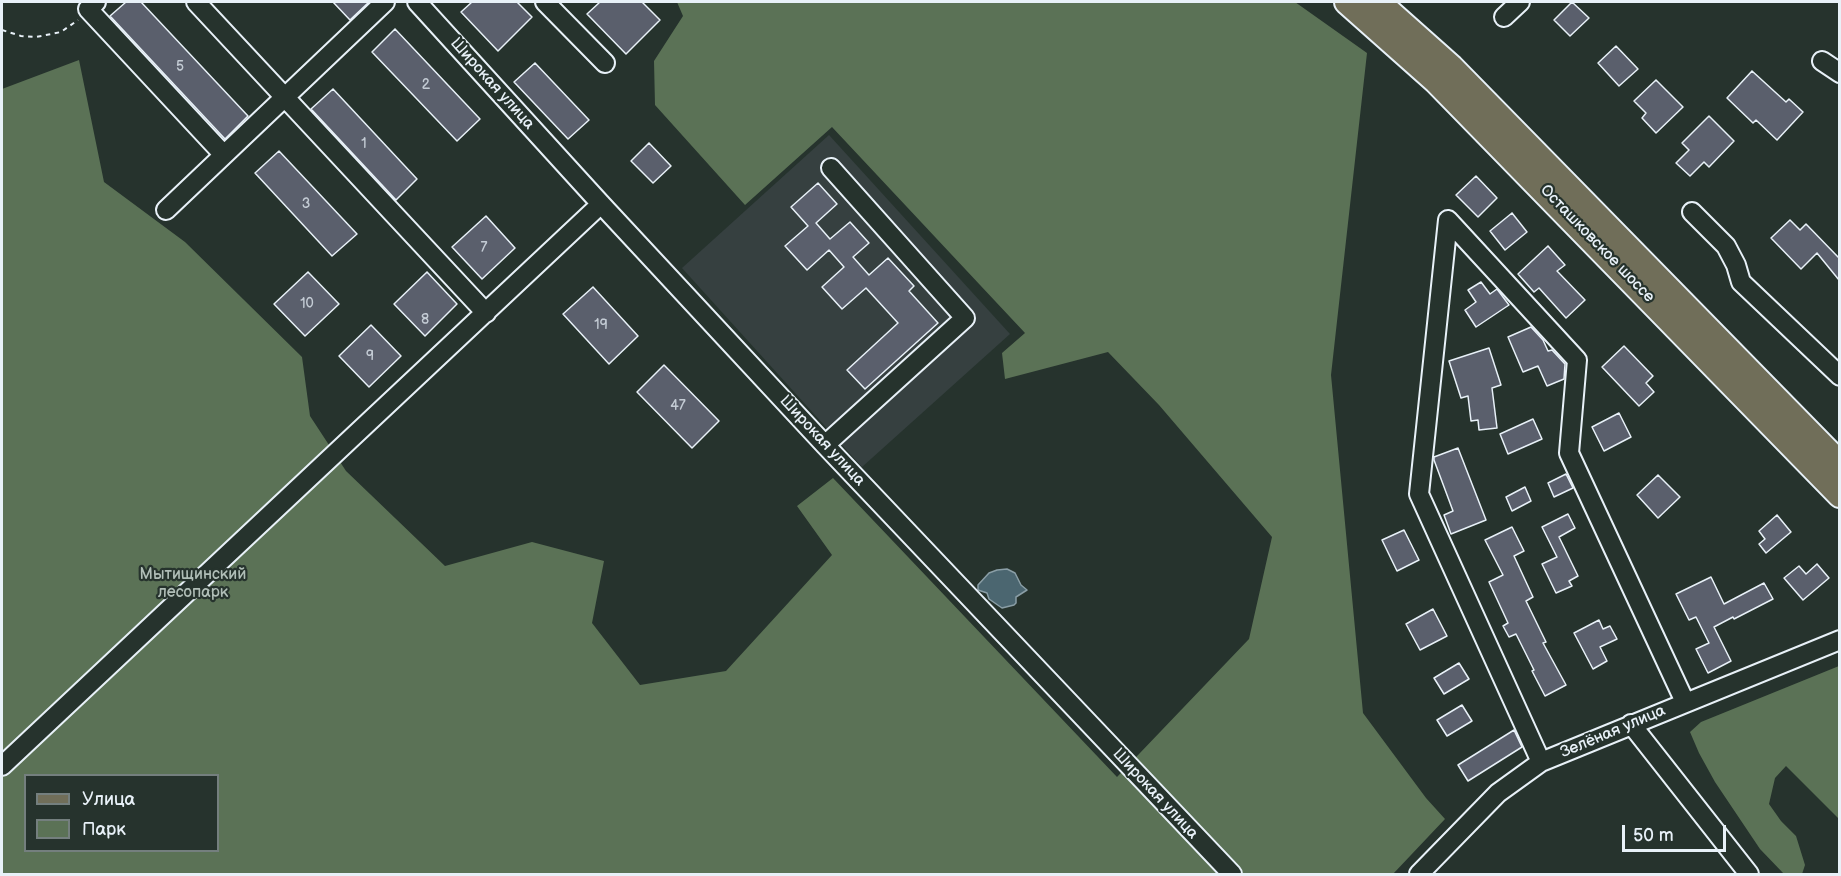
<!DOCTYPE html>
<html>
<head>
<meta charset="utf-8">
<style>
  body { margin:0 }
  #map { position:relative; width:1841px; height:876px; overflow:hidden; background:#26332d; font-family:"Balsamiq Sans",sans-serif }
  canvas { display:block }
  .frame { position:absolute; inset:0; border:3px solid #e8f1f8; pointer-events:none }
  .legend { position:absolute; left:24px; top:774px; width:195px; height:78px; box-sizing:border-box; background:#26332d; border:2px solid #747f7e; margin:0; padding:8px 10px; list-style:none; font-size:18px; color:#e8f1f8 }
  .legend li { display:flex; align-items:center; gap:12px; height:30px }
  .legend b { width:30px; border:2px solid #747f7e }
  .scale { position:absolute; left:1622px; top:825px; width:104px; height:27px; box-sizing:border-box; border:3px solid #e8f1f8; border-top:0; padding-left:8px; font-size:18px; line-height:21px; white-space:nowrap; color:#e8f1f8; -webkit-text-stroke:4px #26332d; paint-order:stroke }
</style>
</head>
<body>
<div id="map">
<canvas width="1841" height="876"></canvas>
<div class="frame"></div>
<ul class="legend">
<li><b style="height:8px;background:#706e59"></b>Улица</li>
<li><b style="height:16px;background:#5b7256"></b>Парк</li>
</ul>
<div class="scale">50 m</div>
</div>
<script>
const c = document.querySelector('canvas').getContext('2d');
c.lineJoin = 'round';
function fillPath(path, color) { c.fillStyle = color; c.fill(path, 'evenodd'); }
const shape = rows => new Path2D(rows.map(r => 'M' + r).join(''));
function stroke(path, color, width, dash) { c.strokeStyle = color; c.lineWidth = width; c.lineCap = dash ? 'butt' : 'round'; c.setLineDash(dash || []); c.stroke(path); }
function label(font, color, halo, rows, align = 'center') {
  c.font = font + ' "Balsamiq Sans",sans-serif'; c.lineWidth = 4.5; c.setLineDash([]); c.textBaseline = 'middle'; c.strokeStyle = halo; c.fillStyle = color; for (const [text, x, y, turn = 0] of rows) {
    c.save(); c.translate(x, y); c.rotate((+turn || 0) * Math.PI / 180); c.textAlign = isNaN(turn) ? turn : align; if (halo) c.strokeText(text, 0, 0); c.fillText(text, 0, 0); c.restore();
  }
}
fillPath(shape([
  [829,135,1010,334,862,467,682,268]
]), '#364040');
fillPath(shape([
  [677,2,1295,2,1367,53,1331,375,1363,713,1426,798,1445,819,1393,874,2,874,2,89,79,60,104,182,185,242,302,357,310,416,346,471,445,566,532,542,604,561,592,623,640,685,726,671,832,555,797,506,833,478,1117,777,1249,639,1272,537,1159,405,1108,352,1005,379,1002,353,1025,333,832,127,745,205,655,105,654,61,683,16],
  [26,776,218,776,218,850,26,850],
  [1839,666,1839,819,1786,766,1775,778,1769,804,1781,821,1796,836,1805,865,1802,874,1784,874,1760,849,1715,782,1699,753,1690,732,1701,722]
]), '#5b7256');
const water = shape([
  [1007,569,1015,573,1021,585,1027,590,1016,597,1016,603,1014,605,1002,608,989,599,987,593,978,590,978,585,989,573,997,570,1007,569]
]);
fillPath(water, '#4b6670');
stroke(water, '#8a9ea6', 1.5);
const building = shape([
  [126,2,141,2,248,116,225,139,110,16,126,2],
  [333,2,369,2,350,20,333,2],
  [472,2,517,2,532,17,498,51,461,12,472,2],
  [600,2,642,2,660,20,626,54,587,14,600,2],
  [1572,2,1589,18,1570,36,1554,20,1572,2],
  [395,29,480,119,457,141,372,52,395,29],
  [1616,46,1638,69,1619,86,1598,63,1616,46],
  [535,63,589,120,568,139,514,82,535,63],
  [1752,71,1786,102,1789,99,1803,112,1777,140,1756,120,1753,123,1727,98,1752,71],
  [1656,80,1683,107,1656,133,1642,118,1646,113,1634,101,1656,80],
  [333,89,417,179,396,200,311,109,333,89],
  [1709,116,1734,141,1709,167,1704,162,1690,176,1676,163,1689,150,1682,143,1709,116],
  [649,143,671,166,653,183,631,161,649,143],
  [279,151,357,234,332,256,255,173,279,151],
  [1476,176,1497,198,1478,217,1456,195,1476,176],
  [818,183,837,204,816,223,830,239,850,222,869,243,853,257,869,275,888,258,914,286,909,291,938,323,865,389,847,370,898,323,866,288,842,309,822,287,844,267,829,250,807,270,785,246,808,226,791,207,818,183],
  [1512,213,1527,232,1505,250,1490,231,1512,213],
  [486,216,515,248,482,279,452,247,486,216],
  [1790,220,1800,230,1806,224,1839,258,1839,280,1817,253,1801,269,1771,238,1790,220],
  [1548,246,1565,265,1557,271,1585,300,1566,318,1539,288,1534,292,1518,274,1548,246],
  [308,272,339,304,305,336,274,304,308,272],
  [427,272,457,304,425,336,394,304,427,272],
  [1481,282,1490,294,1497,289,1509,305,1476,327,1465,310,1476,302,1468,290,1481,282],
  [593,287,638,336,609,364,563,314,593,287],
  [371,325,401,356,369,387,339,356,371,325],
  [1531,327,1543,340,1548,351,1552,350,1565,364,1564,379,1547,386,1538,366,1523,372,1508,337,1531,327],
  [1624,346,1653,376,1646,383,1654,392,1639,406,1602,367,1624,346],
  [1489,348,1501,385,1492,388,1497,428,1479,430,1478,420,1471,421,1468,396,1461,398,1449,361,1489,348],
  [664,365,719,421,692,448,637,392,664,365],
  [1619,413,1631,437,1604,451,1592,427,1619,413],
  [1533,419,1542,439,1508,454,1500,434,1533,419],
  [1458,448,1486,520,1451,534,1444,515,1453,511,1434,460,1434,457,1458,448],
  [1566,474,1573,488,1554,497,1548,483,1566,474],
  [1658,475,1680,497,1658,518,1637,495,1658,475],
  [1525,487,1531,501,1512,511,1506,497,1525,487],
  [1568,514,1575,528,1559,537,1578,576,1569,581,1572,586,1556,593,1542,564,1557,557,1542,527,1568,514],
  [1777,515,1791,532,1766,553,1759,544,1765,539,1759,531,1777,515],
  [1512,527,1524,551,1514,556,1533,597,1526,601,1546,642,1543,643,1566,685,1545,696,1532,671,1534,670,1516,634,1509,637,1503,626,1508,623,1489,582,1503,575,1485,540,1512,527],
  [1404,530,1419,560,1397,571,1382,540,1404,530],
  [1817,564,1829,578,1803,600,1784,578,1799,566,1806,574,1817,564],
  [1711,577,1724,604,1764,583,1773,599,1734,619,1733,617,1714,627,1731,661,1708,673,1696,649,1709,643,1696,617,1689,620,1676,594,1711,577],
  [1433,609,1447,636,1420,650,1406,624,1433,609],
  [1599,620,1603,629,1610,626,1617,639,1600,647,1607,661,1593,669,1574,633,1599,620],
  [1459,663,1469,679,1444,694,1434,678,1459,663],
  [1462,705,1472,721,1447,736,1437,720,1462,705],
  [1514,730,1522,747,1468,781,1458,765,1514,730]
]);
fillPath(building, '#5a5f6c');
stroke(building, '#e8f1f8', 1.5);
const minor = shape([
  [96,2,88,9,224,155],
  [196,2,486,313],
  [417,2,601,204,825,445,1232,874],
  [545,2,605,63],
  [1504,17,1520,2],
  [1822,61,1840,73],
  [166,210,385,2],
  [1692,212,1726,246,1736,265,1741,282,1840,376],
  [825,445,965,318,831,168],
  [1631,724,1749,874],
  [1541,762,1419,494,1448,220,1577,360,1569,453,1685,702],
  [2,766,601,204],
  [1419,874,1498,793,1541,762,1840,640]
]);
const major = shape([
  [1347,2,1436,81,1840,495],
  [1378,2,1451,67,1840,464]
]);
stroke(minor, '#e8f1f8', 22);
stroke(major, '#e8f1f8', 28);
stroke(shape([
  [2,30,21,36,36,37,61,32,78,20]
]), '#e8f1f8', 2, [4.5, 4.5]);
stroke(minor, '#26332d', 18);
stroke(major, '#706e59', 24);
label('14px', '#c4ccd5', null, [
  ["5",180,67],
  ["2",426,85],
  ["1",364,144],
  ["3",306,204],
  ["7",484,248],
  ["10",307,304],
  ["8",425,320],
  ["19",601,325],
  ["9",370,356],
  ["47",678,406]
]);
label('16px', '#e8f1f8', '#26332d', [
  ["Широкая улица",492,84,48],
  ["Осташковское шоссе",1597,244,46],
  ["Широкая улица",822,441,47],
  ["Зелёная улица",1613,732,-23],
  ["Широкая улица",1155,794,47]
]);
label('16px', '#b0beb7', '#26332d', [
  ["Мытищинский",193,575],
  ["лесопарк",193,593]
]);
</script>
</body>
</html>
